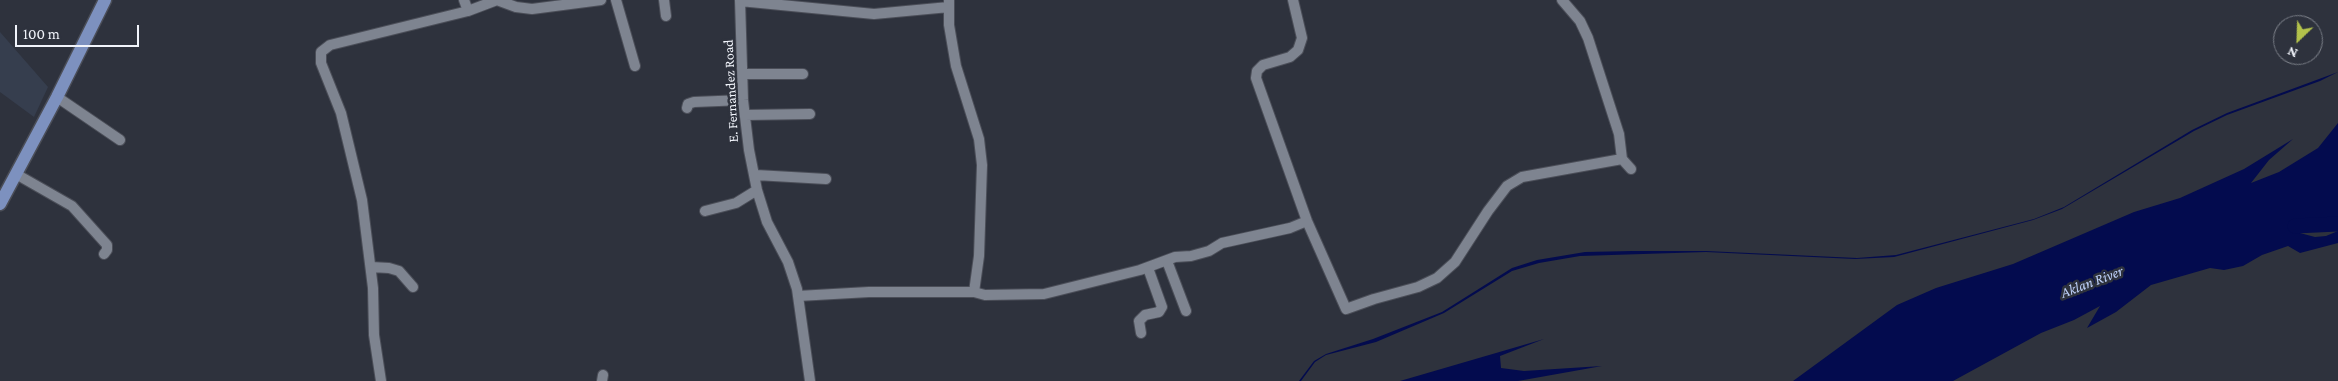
<!DOCTYPE html>
<html>
<head>
<meta charset="utf-8">
<style>
  body { margin:0 }
  #map { position:relative; width:2338px; height:381px; overflow:hidden; background:#2e323d; font-family:"Crimson Pro",serif }
  canvas { display:block }
  .north { position:absolute; left:2273px; top:15px; width:50px; height:50px; box-sizing:border-box; background:#2e323d; border:1px solid #7c8089; border-radius:50%; rotate:204deg; font-size:14px; font-weight:700; line-height:20px; text-align:center; color:#f1f4fb }
  .north::after { content:''; display:block; margin:auto; width:18px; height:22px; background:#b3c24b; clip-path:polygon(50% 0,100% 100%,50% 72%,0 100%) }
  .scale { position:absolute; left:15px; top:25px; width:124px; height:22px; box-sizing:border-box; border:2px solid #f1f4fb; border-top:0; padding-left:6px; font-size:15px; line-height:18px; white-space:nowrap; color:#f1f4fb; -webkit-text-stroke:4px #2e323d; paint-order:stroke }
</style>
</head>
<body>
<div id="map">
<canvas width="2338" height="381"></canvas>
<div class="north">N</div>
<div class="scale">100 m</div>
</div>
<script>
const c = document.querySelector('canvas').getContext('2d');
c.lineJoin = 'round';
function fillPath(path, color) { c.fillStyle = color; c.fill(path, 'evenodd'); }
const shape = rows => new Path2D(rows.map(r => 'M' + r).join(''));
function stroke(path, color, width, dash) { c.strokeStyle = color; c.lineWidth = width; c.lineCap = dash ? 'butt' : 'round'; c.setLineDash(dash || []); c.stroke(path); }
function label(font, color, halo, rows, align = 'center') {
  c.font = font + ' "Crimson Pro",serif'; c.lineWidth = 5; c.setLineDash([]); c.textBaseline = 'middle'; c.strokeStyle = halo; c.fillStyle = color; for (const [text, x, y, turn = 0] of rows) {
    c.save(); c.translate(x, y); c.rotate((+turn || 0) * Math.PI / 180); c.textAlign = isNaN(turn) ? turn : align; if (halo) c.strokeText(text, 0, 0); c.fillText(text, 0, 0); c.restore();
  }
}
fillPath(shape([
  [0,32,48,87,34,117,0,92]
]), '#363e4e');
fillPath(shape([
  [2338,72,2320,81,2227,115,2194,131,2062,209,2033,220,1894,257,1855,259,1706,252,1580,256,1539,263,1512,271,1444,313,1376,342,1326,355,1315,362,1301,381,1299,381,1314,361,1326,354,1373,339,1442,312,1512,268,1537,260,1585,252,1632,251,1706,251,1857,258,1896,255,2034,219,2064,207,2192,130,2227,113],
  [2338,123,2338,220,2323,222,2296,232,2315,237,2326,236,2338,231,2338,243,2300,253,2288,246,2262,255,2243,266,2224,270,2210,268,2151,285,2116,312,2087,328,2100,306,2074,320,2041,333,1953,381,1793,381,1897,305,1936,288,2013,264,2134,212,2180,198,2244,169,2293,139,2269,160,2251,183,2279,172,2318,148],
  [1544,339,1500,356,1501,368,1524,371,1602,366,1518,381,1400,381]
]), '#030b4e');
stroke(shape([
  [2295,226,2338,224]
]), '#030b4e', 15);
const minor = shape([
  [464,0,468,11],
  [616,0,635,66],
  [664,0,666,16],
  [740,0,743,100,749,150,757,190,767,222,788,262,797,289,810,381],
  [949,0,949,25,956,66,979,139,982,165,979,256,974,292,985,295,1044,294,1140,270,1175,257,1191,256,1209,251,1222,243,1290,228,1307,221],
  [1293,0,1302,38,1298,50,1290,57,1263,65,1257,71,1256,78,1307,221,1346,309,1374,299,1418,287,1437,278,1455,262,1488,211,1507,186,1522,177,1622,159],
  [1562,0,1580,21,1588,38,1619,134,1622,159,1631,169],
  [740,1,874,14,949,7],
  [744,74,803,74],
  [57,97,120,140],
  [687,108,688,104,694,102,743,100],
  [745,115,810,114],
  [16,174,72,206,107,245,107,250,104,254],
  [756,175,826,179],
  [705,211,736,203,757,190],
  [1167,261,1186,311],
  [371,267,389,268,399,271,413,287],
  [798,296,869,292,974,292],
  [1141,333,1139,321,1145,315,1159,312,1162,307,1148,268],
  [381,381,374,335,373,288,362,200,341,113,321,63,321,52,330,45,468,11,497,0,516,7,532,9,601,0],
  [602,381,603,375]
]);
const major = shape([
  [0,204,57,97,105,0]
]);
stroke(minor, '#4b4e58', 12);
stroke(major, '#4b4e58', 15);
stroke(minor, '#7e8490', 10);
stroke(major, '#7d91bf', 12);
label('14px', '#f1f4fb', '#2e323d', [
  ["E. Fernandez Road",731,91,-93]
]);
label('italic 15px', '#bed0f9', '#2e323d', [
  ["Aklan River",2092,282,-21]
]);
</script>
</body>
</html>
